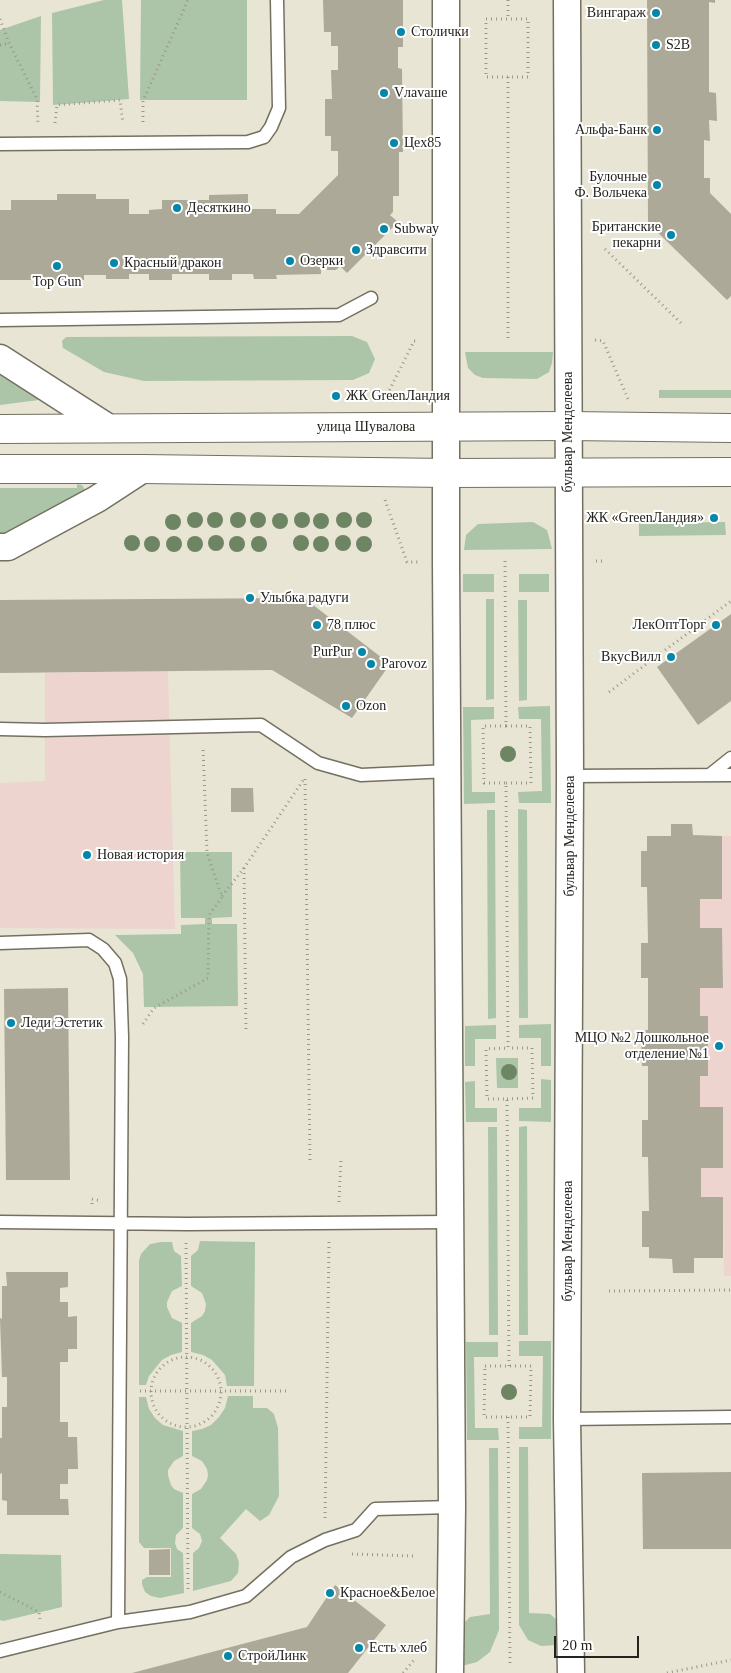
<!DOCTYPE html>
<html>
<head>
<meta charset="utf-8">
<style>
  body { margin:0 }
  #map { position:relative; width:731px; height:1673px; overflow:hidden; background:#e8e5d5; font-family:Georgia,serif }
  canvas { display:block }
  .scale { position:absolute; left:554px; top:1636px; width:85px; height:22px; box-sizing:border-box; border:2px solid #24221d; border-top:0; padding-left:6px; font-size:15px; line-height:18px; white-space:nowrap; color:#24221d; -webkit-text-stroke:4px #fff; paint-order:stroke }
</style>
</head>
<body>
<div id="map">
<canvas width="731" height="1673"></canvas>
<div class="scale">20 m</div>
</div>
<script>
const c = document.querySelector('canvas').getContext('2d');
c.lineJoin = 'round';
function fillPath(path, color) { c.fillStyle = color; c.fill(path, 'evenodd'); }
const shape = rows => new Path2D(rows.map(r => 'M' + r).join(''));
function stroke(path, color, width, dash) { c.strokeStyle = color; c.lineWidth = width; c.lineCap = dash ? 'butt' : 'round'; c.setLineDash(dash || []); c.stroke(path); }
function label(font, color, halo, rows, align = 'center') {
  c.font = font + ' Georgia,serif'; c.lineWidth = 4; c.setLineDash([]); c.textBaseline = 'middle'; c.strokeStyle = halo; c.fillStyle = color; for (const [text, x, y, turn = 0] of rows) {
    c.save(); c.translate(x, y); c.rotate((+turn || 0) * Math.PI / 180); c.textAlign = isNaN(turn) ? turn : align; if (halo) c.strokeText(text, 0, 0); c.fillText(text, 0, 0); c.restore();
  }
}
fillPath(shape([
  [168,671,175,929,0,928,0,783,45,781,45,673],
  [722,836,731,836,731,1276,724,1276,723,1197,701,1197,701,1168,723,1168,723,1107,700,1107,700,988,723,988,722,928,700,928,700,899,722,899]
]), '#eed4cf');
fillPath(shape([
  [104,0,122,0,129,99,53,105,52,13],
  [141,0,247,0,247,100,140,100],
  [41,16,40,102,0,101,0,30],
  [352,336,367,342,375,359,369,373,353,380,144,381,104,372,63,348,62,341,66,337],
  [465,352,553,352,552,363,549,372,537,379,483,378,475,375,468,368],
  [0,375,21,383,39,396,39,400,0,405],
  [659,390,731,390,731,398,659,398],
  [77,484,82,485,85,490,83,497,5,535,0,535,0,488,77,488],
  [533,522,547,530,552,549,464,550,466,535,478,524],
  [725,522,726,535,639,536,639,523],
  [463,574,494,574,494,592,463,592],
  [519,574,549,574,549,592,519,592],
  [486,599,494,599,494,699,486,700],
  [518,600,527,600,527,700,519,701],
  [550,706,551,803,519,803,518,792,542,791,541,719,519,719,518,707],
  [463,707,494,707,494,719,471,720,472,792,495,792,495,803,464,804],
  [518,809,527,810,528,1018,519,1018],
  [487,810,495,810,496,1018,488,1019],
  [180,852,232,852,232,917,212,918,212,924,237,924,238,1006,144,1007,143,974,133,953,115,935,181,934,181,925,205,924,205,918,181,918],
  [551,1024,551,1066,541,1066,541,1038,519,1038,519,1025],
  [496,1025,496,1039,475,1039,475,1066,465,1066,465,1026],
  [496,1058,518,1058,518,1088,497,1088],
  [541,1079,551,1080,551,1122,519,1121,519,1108,541,1108],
  [475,1081,475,1108,497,1108,497,1122,466,1122,465,1082],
  [527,1126,528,1335,519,1335,519,1127],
  [488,1127,497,1127,498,1335,489,1335],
  [200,1241,255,1242,254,1386,227,1386,225,1375,212,1360,203,1355,191,1352,191,1323,202,1316,205,1311,206,1304,202,1293,191,1286,191,1256,198,1250],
  [161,1242,172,1242,174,1251,181,1256,182,1286,172,1291,167,1302,167,1307,172,1318,182,1323,182,1352,171,1355,162,1360,149,1376,146,1385,139,1385,139,1260,141,1254,150,1244],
  [519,1341,551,1341,551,1439,519,1439,519,1427,542,1427,543,1356,519,1356],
  [466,1342,498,1342,498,1357,474,1357,475,1428,498,1428,499,1440,467,1440],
  [228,1396,253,1396,253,1408,267,1408,274,1414,278,1428,279,1496,269,1515,260,1521,246,1509,220,1538,236,1554,239,1562,238,1573,231,1581,193,1591,193,1553,199,1548,202,1541,200,1534,192,1528,192,1494,201,1489,207,1480,208,1475,207,1469,202,1461,192,1456,192,1431,202,1429,211,1425,219,1417,225,1408],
  [139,1397,146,1397,149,1409,155,1418,163,1425,183,1431,183,1456,174,1461,168,1470,168,1475,171,1485,174,1489,183,1493,183,1528,176,1535,175,1543,177,1549,183,1553,184,1593,160,1598,151,1596,145,1592,142,1584,142,1580,147,1577,171,1577,171,1548,144,1548,139,1542],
  [519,1447,528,1447,529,1613,550,1614,557,1620,557,1645,541,1646,528,1640,519,1625],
  [489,1448,498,1448,499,1630,490,1652,477,1662,462,1666,464,1623,470,1617,490,1614],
  [0,1554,61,1555,62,1607,3,1621,0,1620]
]), '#acc5a9');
fillPath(shape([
  [323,0,403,0,403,47,398,47,398,68,402,69,403,152,399,152,399,196,393,196,393,212,390,215,398,222,347,273,340,266,336,270,321,270,321,274,276,275,277,279,254,279,253,274,232,274,232,280,209,280,209,274,172,274,172,280,149,280,149,274,129,274,129,279,106,279,106,275,84,275,84,280,0,280,0,210,11,210,11,200,57,200,57,194,96,194,96,199,129,199,129,214,149,214,149,210,162,209,162,200,209,200,209,195,248,194,248,209,276,209,276,214,299,214,338,175,338,151,331,151,331,136,325,136,325,99,332,99,331,70,338,70,338,46,331,46,331,32,324,32],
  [647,0,715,0,715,3,709,2,709,92,716,93,717,121,709,120,710,141,704,140,704,178,710,178,710,193,731,214,731,296,727,300,648,223],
  [304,598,390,664,352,718,272,670,0,673,0,600],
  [731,614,731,701,698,725,657,667],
  [231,788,253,788,254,812,231,812],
  [671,824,692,824,693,835,722,836,722,899,700,899,700,928,722,928,723,988,700,988,700,1016,708,1016,708,1076,700,1076,700,1107,723,1107,723,1168,701,1168,701,1197,723,1197,723,1258,694,1258,694,1273,673,1273,672,1259,649,1258,649,1247,642,1247,642,1211,649,1211,648,1157,642,1157,642,1120,648,1120,648,1066,642,1066,641,1039,642,1030,648,1030,648,978,641,978,641,943,648,943,647,887,641,887,641,851,647,851,647,836,671,836],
  [68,988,70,1180,6,1180,4,989],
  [6,1272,68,1272,68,1287,60,1288,60,1302,68,1302,68,1317,77,1316,77,1349,68,1349,68,1362,60,1362,60,1422,68,1422,68,1437,77,1437,78,1469,68,1469,68,1484,60,1484,60,1499,68,1499,69,1515,7,1515,7,1501,2,1500,2,1473,0,1474,0,1438,2,1438,2,1407,7,1407,7,1377,2,1377,0,1318,2,1319,2,1286,7,1286],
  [731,1472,731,1549,643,1549,642,1473],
  [170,1549,170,1575,149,1575,149,1550],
  [335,1585,386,1625,348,1673,132,1673,307,1627]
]), '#aca999');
const service = shape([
  [0,144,248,142,264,137,271,127,279,108,277,0],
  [0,320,339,315,371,298],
  [0,729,45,730,261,725,318,763,361,775,449,771],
  [711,774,731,758],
  [570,776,731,775],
  [0,943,89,940,103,949,115,963,120,979,122,1037,118,1622],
  [0,1222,187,1224,450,1222],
  [567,1419,731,1417],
  [0,1651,118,1622,190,1612,246,1596,291,1557,325,1540,356,1530,375,1509,452,1507]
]);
const minor = shape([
  [446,0,446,562,452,1507,450,1673],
  [567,0,570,776,567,1419,571,1673],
  [0,358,109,428],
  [0,547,8,547,97,499,143,469]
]);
const tertiary = shape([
  [0,429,569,426,731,428],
  [0,469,143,469,447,473,731,472]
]);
stroke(service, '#737061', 15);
stroke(minor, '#737061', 29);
stroke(tertiary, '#737061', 30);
stroke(shape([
  [508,0,508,19],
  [0,19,9,43,37,99,38,125],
  [486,19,528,19,528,77,486,77,486,19],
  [0,45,9,43],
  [508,77,508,339],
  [143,122,143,101,188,0],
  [55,123,57,105,120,100,123,123],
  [605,249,681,323],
  [595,340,603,341,628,399],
  [385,399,414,341,418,341],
  [385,500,407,562,420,562],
  [505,561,506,726,483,726,484,783,506,783,508,1048,486,1049,487,1099,507,1099,509,1366],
  [596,561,605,561],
  [609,692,731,601],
  [305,779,310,1160],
  [506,783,531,783,530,726,506,726],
  [244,868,246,1032],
  [222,896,244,868,304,779],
  [143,1024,154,1008,208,978,209,915,222,897,207,853,203,747],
  [507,1099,533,1098,532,1048,508,1048],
  [339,1202,341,1159],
  [92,1204,92,1199,101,1201],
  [186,1243,188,1592],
  [609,1291,731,1290],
  '151 1392a35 35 0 1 1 70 0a35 35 0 1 1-70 0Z',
  [485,1366,531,1366,530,1417,484,1417,485,1366],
  [140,1391,289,1391],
  [508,1417,510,1666],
  [325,1518,329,1242],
  [352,1554,413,1556],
  [0,1592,39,1612,40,1619],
  [403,1673,414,1660],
  [667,1673,731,1660]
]), '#99968b', 3, [1, 4]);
stroke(service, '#fff', 12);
stroke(minor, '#fff', 26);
stroke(tertiary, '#fff', 28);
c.fillStyle = '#6d8563';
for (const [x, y] of [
  [195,520],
  [215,520],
  [238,520],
  [258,520],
  [302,520],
  [344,520],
  [364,520],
  [280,521],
  [321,521],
  [173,522],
  [132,543],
  [216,543],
  [301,543],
  [343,543],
  [152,544],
  [174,544],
  [195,544],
  [237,544],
  [259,544],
  [321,544],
  [364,544],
  [508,754],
  [509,1072],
  [509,1392]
]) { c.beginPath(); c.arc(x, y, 8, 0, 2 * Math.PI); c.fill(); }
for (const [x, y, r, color] of [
  [656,13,5,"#0287a9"],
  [401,32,5,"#0287a9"],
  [656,45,5,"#0287a9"],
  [384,93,5,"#0287a9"],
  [657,130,5,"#0287a9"],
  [394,143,5,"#0287a9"],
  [657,185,5,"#0287a9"],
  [177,208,5,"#0287a9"],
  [384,229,5,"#0287a9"],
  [671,235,5,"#0287a9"],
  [356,250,5,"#0287a9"],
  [290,261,5,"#0287a9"],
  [114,263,5,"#0287a9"],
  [57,266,5,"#0287a9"],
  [336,396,5,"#0287a9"],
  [714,518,5,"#0287a9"],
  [250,598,5,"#0287a9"],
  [317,625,5,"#0287a9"],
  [716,625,5,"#0287a9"],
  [362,652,5,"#0287a9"],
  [671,657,5,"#0287a9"],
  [371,664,5,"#0287a9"],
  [346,706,5,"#0287a9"],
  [87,855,5,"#0287a9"],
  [11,1023,5,"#0287a9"],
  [719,1046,5,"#0287a9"],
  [330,1593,5,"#0287a9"],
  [359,1648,5,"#0287a9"],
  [228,1656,5,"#0287a9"]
]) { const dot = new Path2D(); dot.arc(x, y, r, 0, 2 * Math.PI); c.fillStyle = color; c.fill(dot); stroke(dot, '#fff', 2); }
label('14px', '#24221d', '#fff', [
  ["Вингараж",646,13,"right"],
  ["Столички",411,32],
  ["S2B",666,45],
  ["Vлаvаше",394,93],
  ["Альфа-Банк",647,130,"right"],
  ["Цех85",404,143],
  ["Булочные",647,177,"right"],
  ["Ф. Вольчека",647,193,"right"],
  ["Десяткино",187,208],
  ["Британские",661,227,"right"],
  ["пекарни",661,243,"right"],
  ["Subway",394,229],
  ["Здравсити",366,250],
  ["Озерки",300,261],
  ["Красный дракон",124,263],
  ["Top Gun",57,282,"center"],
  ["ЖК GreenЛандия",346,396],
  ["ЖК «GreenЛандия»",704,518,"right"],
  ["Улыбка радуги",260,598],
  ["78 плюс",327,625],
  ["ЛекОптТорг",706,625,"right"],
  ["PurPur",352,652,"right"],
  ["ВкусВилл",661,657,"right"],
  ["Parovoz",381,664],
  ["Ozon",356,706],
  ["Новая история",97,855],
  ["Леди Эстетик",21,1023],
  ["МЦО №2 Дошкольное",709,1038,"right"],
  ["отделение №1",709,1054,"right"],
  ["Красное&Белое",340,1593],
  ["Есть хлеб",369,1648],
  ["СтройЛинк",238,1656]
], 'left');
label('14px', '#24221d', '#fff', [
  ["улица Шувалова",366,427],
  ["бульвар Менделеева",568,432,-90],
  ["бульвар Менделеева",570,836,-90],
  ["бульвар Менделеева",568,1241,-90]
]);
</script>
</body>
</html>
